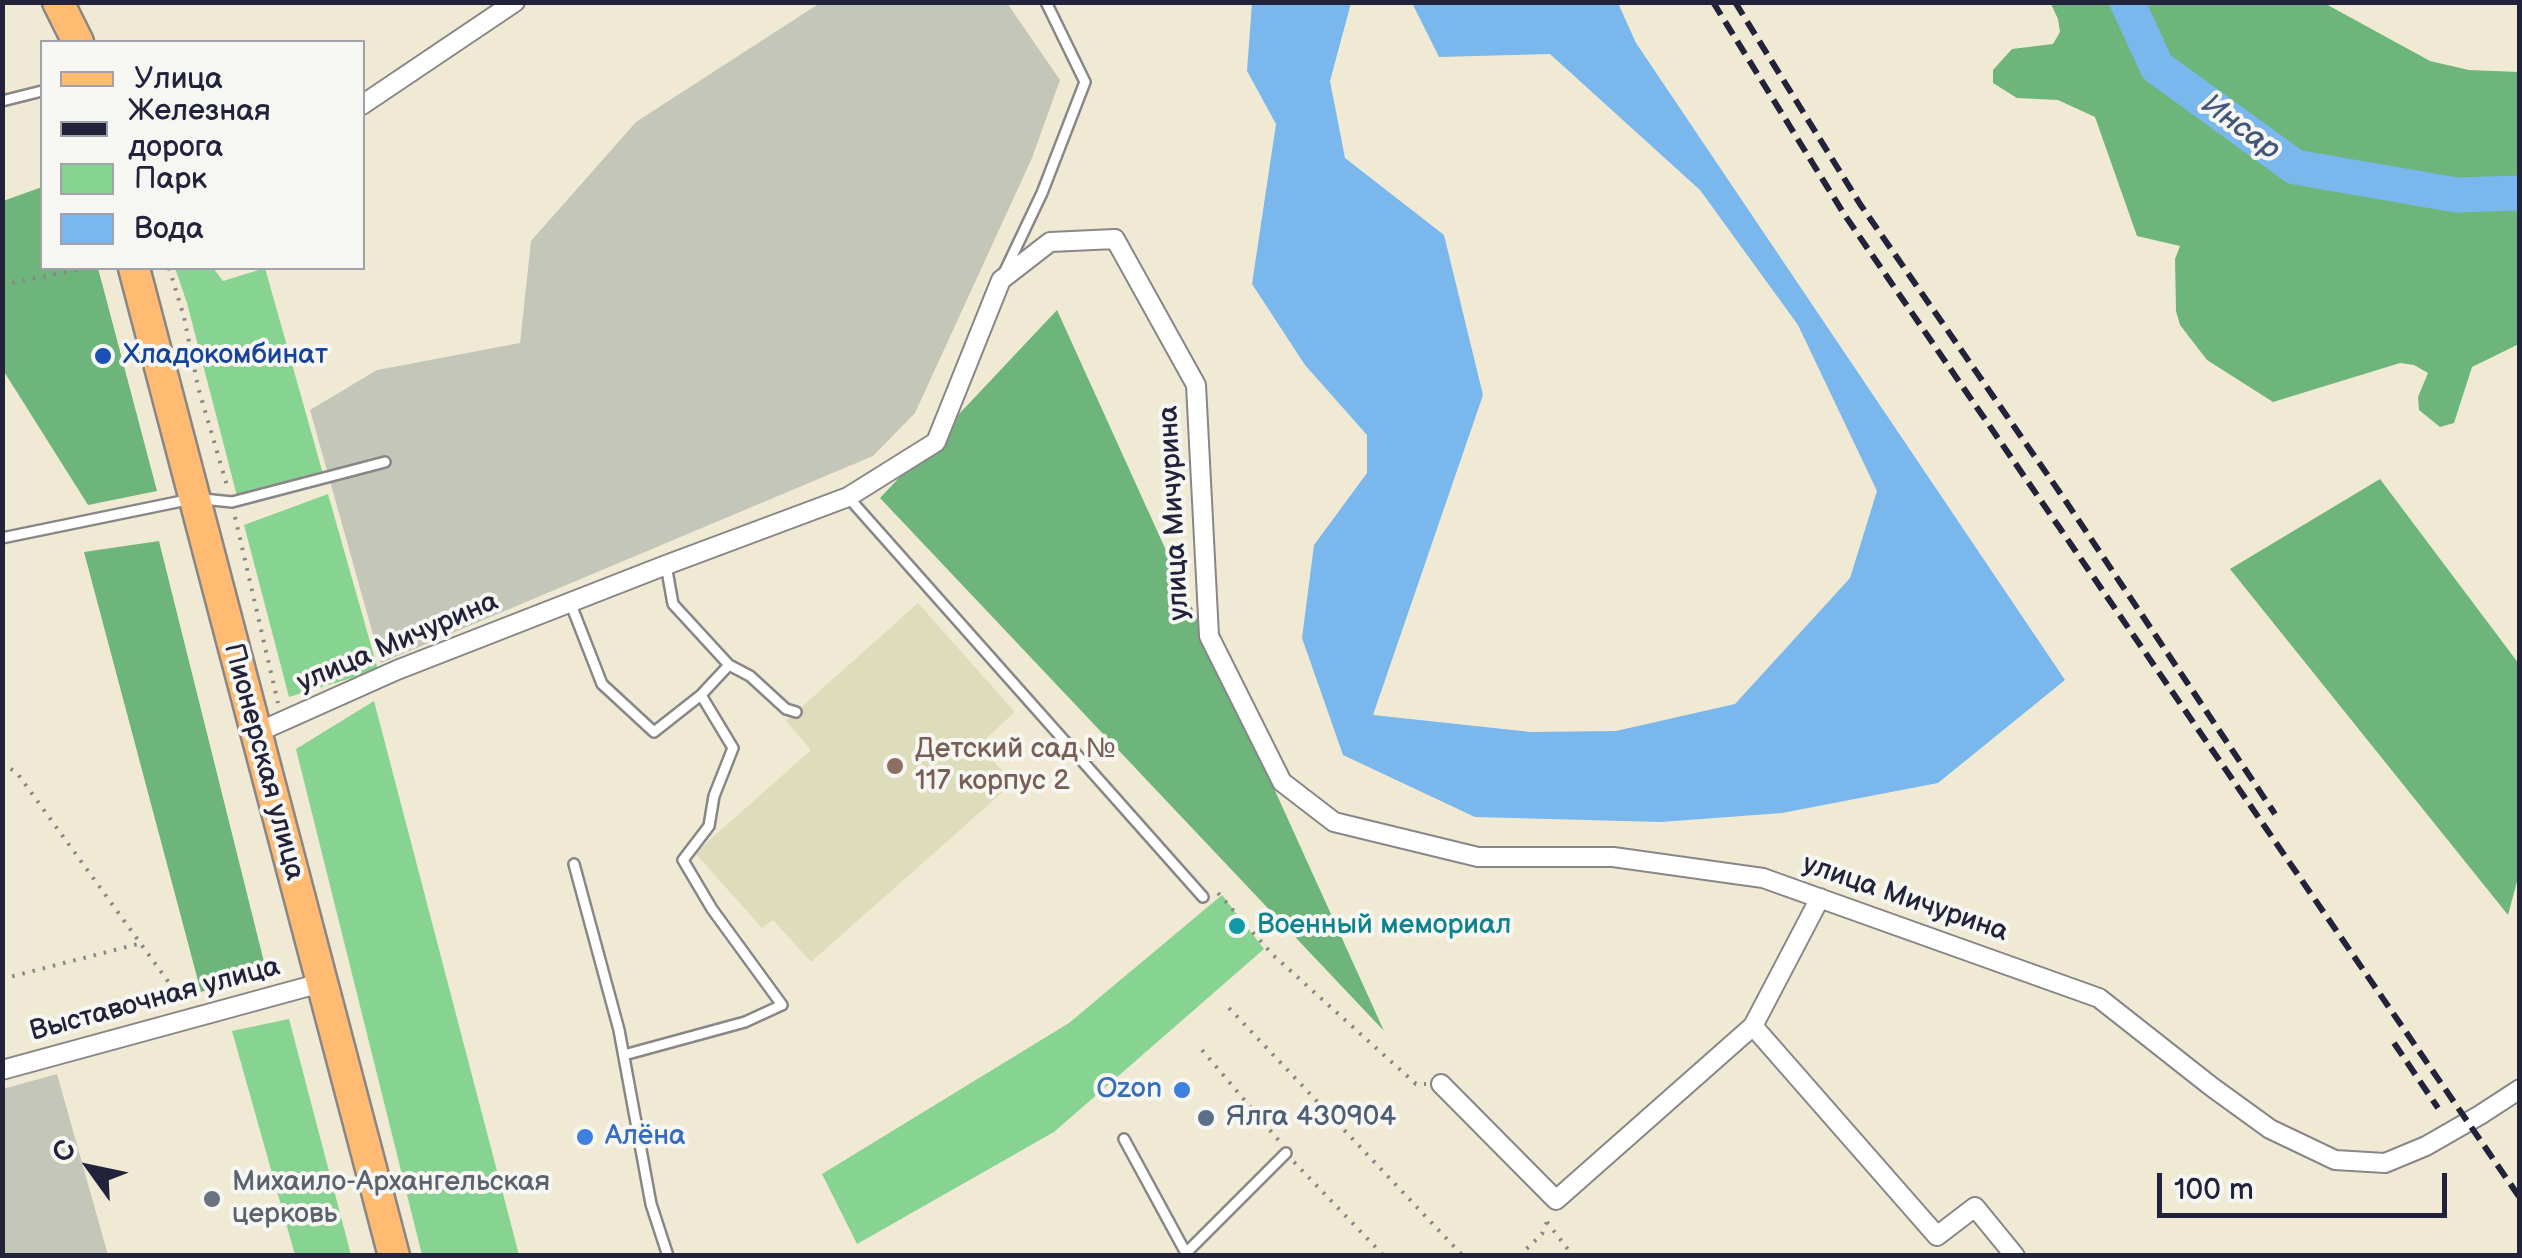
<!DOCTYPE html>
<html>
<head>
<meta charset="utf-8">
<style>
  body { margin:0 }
  #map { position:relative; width:2522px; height:1258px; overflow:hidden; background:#f0ead5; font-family:"Balsamiq Sans",sans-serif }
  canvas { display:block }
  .frame { position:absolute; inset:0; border:5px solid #22223b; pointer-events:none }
  .legend { position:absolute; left:40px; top:40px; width:325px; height:230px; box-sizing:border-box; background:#f6f6f2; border:2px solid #a1a1a9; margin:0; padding:12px 18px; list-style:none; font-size:30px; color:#22223b }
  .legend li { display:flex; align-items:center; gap:20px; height:50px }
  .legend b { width:50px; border:2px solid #a1a1a9 }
  .north { position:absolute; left:40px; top:1118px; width:100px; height:100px; -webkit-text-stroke:8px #f6f6f2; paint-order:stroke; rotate:303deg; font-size:28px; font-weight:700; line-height:40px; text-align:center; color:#22223b }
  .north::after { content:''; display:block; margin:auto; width:35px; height:45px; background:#22223b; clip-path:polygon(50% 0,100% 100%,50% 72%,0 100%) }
  .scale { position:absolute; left:2157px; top:1173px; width:290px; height:45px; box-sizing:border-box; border:5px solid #22223b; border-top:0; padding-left:12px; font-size:30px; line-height:35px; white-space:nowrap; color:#22223b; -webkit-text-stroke:8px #f6f6f2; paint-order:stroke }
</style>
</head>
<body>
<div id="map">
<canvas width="2522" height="1258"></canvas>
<div class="frame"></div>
<ul class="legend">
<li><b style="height:12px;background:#febb71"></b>Улица</li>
<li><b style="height:12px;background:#22223b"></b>Железная дорога</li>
<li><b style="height:28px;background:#87d391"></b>Парк</li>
<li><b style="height:28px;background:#7ab7ed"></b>Вода</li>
</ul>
<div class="north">С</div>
<div class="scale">100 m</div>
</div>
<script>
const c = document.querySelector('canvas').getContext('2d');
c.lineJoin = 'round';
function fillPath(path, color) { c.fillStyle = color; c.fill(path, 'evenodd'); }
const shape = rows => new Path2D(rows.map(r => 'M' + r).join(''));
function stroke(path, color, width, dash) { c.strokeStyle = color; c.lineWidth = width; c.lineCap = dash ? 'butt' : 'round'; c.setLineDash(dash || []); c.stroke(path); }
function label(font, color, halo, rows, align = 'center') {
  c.font = font + ' "Balsamiq Sans",sans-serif'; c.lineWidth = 8; c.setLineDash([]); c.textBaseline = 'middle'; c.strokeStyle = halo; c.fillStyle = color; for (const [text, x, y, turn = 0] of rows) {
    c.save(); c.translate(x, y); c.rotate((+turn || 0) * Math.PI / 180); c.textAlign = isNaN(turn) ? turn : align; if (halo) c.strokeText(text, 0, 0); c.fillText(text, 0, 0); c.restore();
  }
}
fillPath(shape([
  [918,603,1015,712,979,745,1013,783,811,962,773,920,762,928,695,853,811,750,786,721]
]), '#deddbb');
fillPath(shape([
  [820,3,1007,3,1060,80,1032,158,915,413,873,456,381,663,310,410,377,370,520,343,531,241,636,122],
  [57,1074,108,1255,3,1255,3,1089]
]), '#c3c6b9');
fillPath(shape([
  [175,268,213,268,223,281,265,268,323,474,237,496,187,303],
  [328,494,378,670,289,697,244,525],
  [374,701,519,1255,422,1255,296,749],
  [1222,895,1264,949,1054,1132,857,1244,822,1174,1069,1023],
  [289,1019,351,1255,295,1255,232,1031]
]), '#87d391');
fillPath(shape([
  [2050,2,2324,3,2430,61,2469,70,2519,72,2519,344,2472,367,2454,423,2440,427,2419,410,2418,397,2428,373,2414,365,2400,363,2273,402,2207,360,2180,325,2176,311,2175,259,2180,246,2137,236,2095,117,2058,100,2017,98,1993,83,1993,70,2012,49,2053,44,2060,32,2058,19],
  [42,187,42,268,98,268,157,491,88,505,3,370,3,201],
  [1057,310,1384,1031,880,498],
  [2380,479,2519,664,2519,874,2508,915,2230,569],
  [159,541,266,970,201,992,84,552]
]), '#6db57b');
fillPath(shape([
  [1252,3,1351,3,1330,81,1345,158,1444,235,1483,395,1373,715,1531,732,1616,731,1735,704,1850,578,1877,491,1798,325,1700,190,1550,54,1439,57,1412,3,1618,3,1636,43,2065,680,1938,783,1782,813,1661,822,1475,817,1343,755,1302,638,1314,545,1367,473,1367,435,1305,365,1252,284,1276,124,1247,71]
]), '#7ab7ed');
stroke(shape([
  [2127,2,2157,67,2295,167,2456,195,2520,193]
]), '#7ab7ed', 35);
const lane = shape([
  [2,101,42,91],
  [1004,273,1042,193,1085,82,1046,2],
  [848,497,1203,897],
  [203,499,232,502,385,462],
  [2,538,187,500],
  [666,565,673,604,729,665,701,695],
  [570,602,602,684,654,732,701,695,733,748,714,796,709,826,683,860,712,909,782,1005,745,1022,624,1055],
  [729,665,750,676,786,709,796,712],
  [574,864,619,1030,651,1204,668,1256],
  [1124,1139,1187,1255],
  [1186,1253,1286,1153]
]);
const street = shape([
  [362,105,515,2],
  [256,733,397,670,666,565,848,497,936,442,1001,280,1050,242,1115,239,1196,385,1209,636,1282,782,1334,822,1478,857,1613,857,1763,878,2099,998,2212,1087,2270,1129,2335,1160,2385,1163,2426,1146,2480,1115,2520,1089],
  [1820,898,1753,1026,1937,1236,1975,1207,2015,1256],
  [2,1070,321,983],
  [1441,1084,1556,1200,1753,1026]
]);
const primary = shape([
  [58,2,78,42],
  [134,268,394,1256]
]);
stroke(lane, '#898688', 14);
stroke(street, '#898688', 22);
stroke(primary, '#898688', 35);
stroke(shape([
  [169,268,184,317,198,387,228,489],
  [2,285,86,268],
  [235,517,278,703],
  [2,763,17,773,183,1002],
  [1218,893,1273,955,1416,1084,1426,1084],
  [2,979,138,944],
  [1229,1008,1463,1256],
  [1202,1050,1280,1142],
  [1294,1162,1384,1256],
  [1547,1222,1573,1256],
  [1519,1256,1542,1234,1549,1217]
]), '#898688', 4, [2.5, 8]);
stroke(lane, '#fff', 9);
stroke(street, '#fff', 18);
stroke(primary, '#febb71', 30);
stroke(shape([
  [1713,2,1844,214,2520,1198],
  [1735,2,1860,204,2065,500,2275,814],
  [2394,1043,2438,1108]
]), '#22223b', 6, [15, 8]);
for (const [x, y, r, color] of [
  [103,356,10,"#1a4fb4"],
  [895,766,10,"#8d6e63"],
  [1237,926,10,"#0f9aa8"],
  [1182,1090,10,"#3f7fe0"],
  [1206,1118,10,"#5c6f8a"],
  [585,1137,10,"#3f7fe0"],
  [212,1199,10,"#6b7280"]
]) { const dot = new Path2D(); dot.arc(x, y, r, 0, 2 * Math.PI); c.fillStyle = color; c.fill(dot); stroke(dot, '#f6f6f2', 4); }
label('28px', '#164399', '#f6f6f2', [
  ["Хладокомбинат",123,356]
], 'left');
label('28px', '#22223b', '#f6f6f2', [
  ["улица Мичурина",1175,513,-93],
  ["улица Мичурина",398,643,-23],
  ["Пионерская улица",263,762,75],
  ["улица Мичурина",1905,899,19],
  ["Выставочная улица",155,1000,-15]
]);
label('28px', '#785e54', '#f6f6f2', [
  ["Детский сад №",915,750],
  ["117 корпус 2",915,782]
], 'left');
label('28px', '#0d838f', '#f6f6f2', [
  ["Военный мемориал",1257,926]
], 'left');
label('28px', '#366cbe', '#f6f6f2', [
  ["Ozon",1162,1090],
  ["Алёна",605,1137,"left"]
], 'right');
label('28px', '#4e5e75', '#f6f6f2', [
  ["Ялга 430904",1226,1118]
], 'left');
label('28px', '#5b616d', '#f6f6f2', [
  ["Михаило-Архангельская",232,1183],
  ["церковь",232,1215]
], 'left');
label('italic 30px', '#415679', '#f6f6f2', [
  ["Инсар",2240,128,36]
]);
</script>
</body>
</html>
